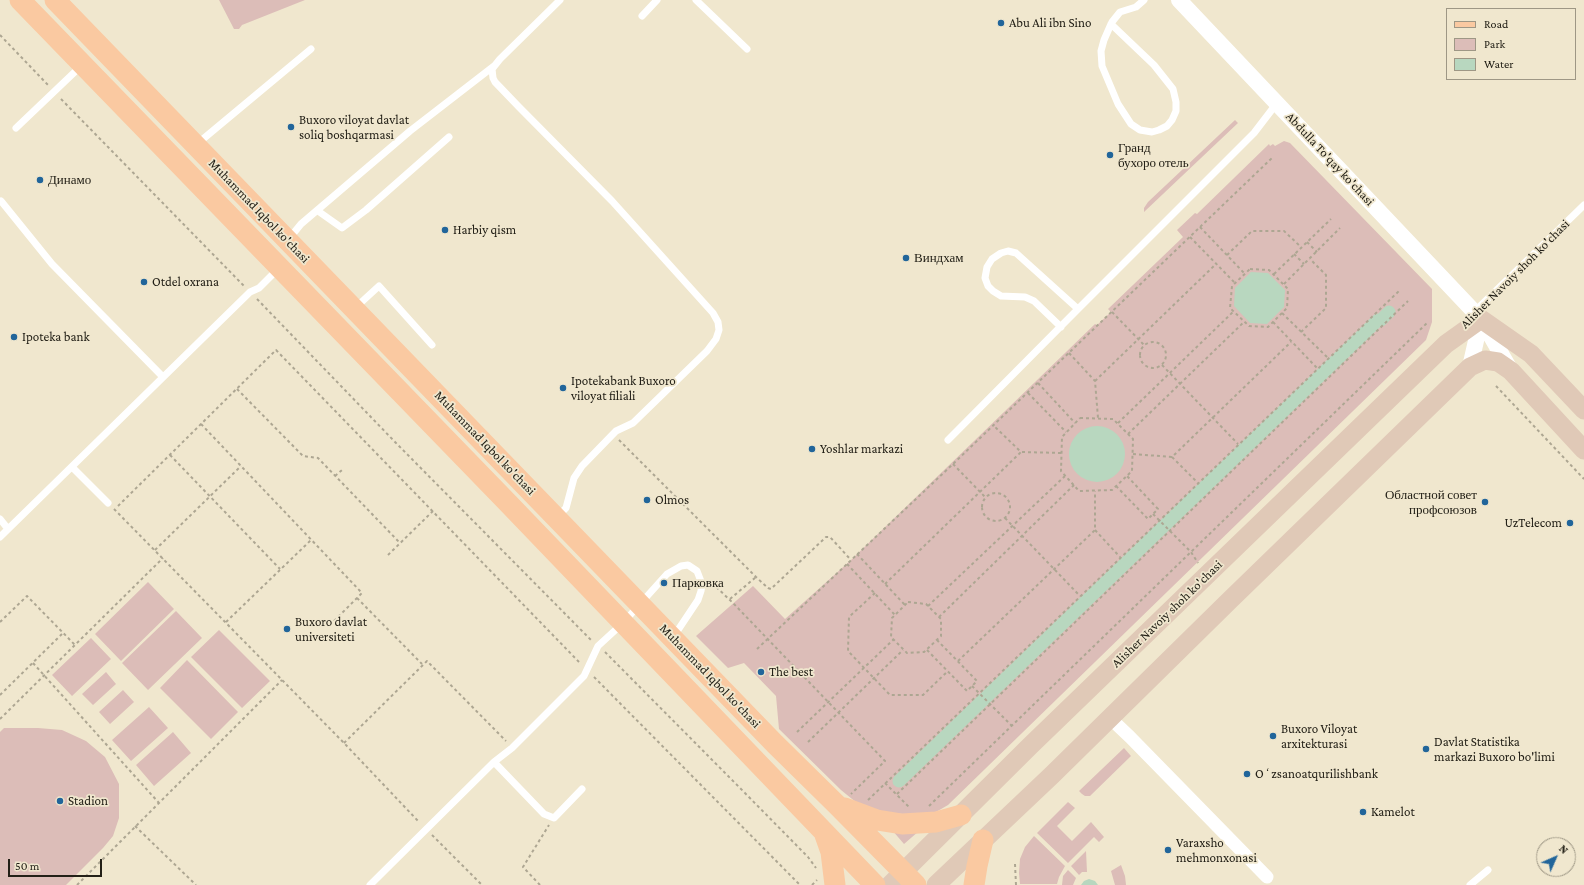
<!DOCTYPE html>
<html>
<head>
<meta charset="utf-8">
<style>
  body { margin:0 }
  #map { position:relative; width:1584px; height:885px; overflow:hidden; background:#f0e7ce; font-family:"Crimson Pro",serif }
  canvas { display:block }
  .legend { position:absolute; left:1446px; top:8px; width:130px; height:72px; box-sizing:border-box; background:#f0e7ce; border:1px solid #9e9785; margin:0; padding:5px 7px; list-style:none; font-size:12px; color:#232017 }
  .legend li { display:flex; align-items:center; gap:8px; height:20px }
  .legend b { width:20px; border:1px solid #9e9785 }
  .north { position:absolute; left:1536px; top:837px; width:40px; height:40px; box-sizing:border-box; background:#f0e7ce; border:1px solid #9e9785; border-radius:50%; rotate:45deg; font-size:11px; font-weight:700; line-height:16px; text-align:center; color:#232017 }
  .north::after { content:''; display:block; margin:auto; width:14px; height:18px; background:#21659a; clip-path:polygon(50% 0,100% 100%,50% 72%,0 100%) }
  .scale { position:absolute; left:8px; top:859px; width:94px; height:18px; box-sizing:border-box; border:2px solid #232017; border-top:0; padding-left:5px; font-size:12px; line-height:14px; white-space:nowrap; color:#232017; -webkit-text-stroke:3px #f0e7ce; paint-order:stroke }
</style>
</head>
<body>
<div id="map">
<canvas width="1584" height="885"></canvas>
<ul class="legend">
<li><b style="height:5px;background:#fac9a1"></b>Road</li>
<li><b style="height:11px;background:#dcbdb8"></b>Park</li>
<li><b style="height:11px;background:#b8d7bf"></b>Water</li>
</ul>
<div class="north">N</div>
<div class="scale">50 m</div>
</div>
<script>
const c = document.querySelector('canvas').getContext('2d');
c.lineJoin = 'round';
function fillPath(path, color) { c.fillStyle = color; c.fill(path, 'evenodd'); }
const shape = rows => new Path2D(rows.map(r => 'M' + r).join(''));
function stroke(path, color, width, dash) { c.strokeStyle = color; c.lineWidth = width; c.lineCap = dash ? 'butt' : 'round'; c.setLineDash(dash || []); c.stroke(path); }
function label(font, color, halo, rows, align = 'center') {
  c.font = font + ' "Crimson Pro",serif'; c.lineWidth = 3.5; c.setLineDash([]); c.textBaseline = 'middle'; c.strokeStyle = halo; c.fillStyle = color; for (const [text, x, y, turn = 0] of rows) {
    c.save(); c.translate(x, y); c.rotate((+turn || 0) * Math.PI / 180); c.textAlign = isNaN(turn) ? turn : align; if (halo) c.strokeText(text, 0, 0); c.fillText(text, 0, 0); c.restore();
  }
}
fillPath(shape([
  [219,0,305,0,242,25,239,29,234,29],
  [1235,120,1238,123,1144,212,1144,208,1148,202],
  [1284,141,1290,143,1432,289,1432,322,1426,340,948,805,936,812,919,815,887,813,857,803,841,790,779,729,776,696,744,663,728,668,696,636,753,586,785,619,851,560,1095,324,1097,325,1111,312,1108,309,1183,237,1177,230,1195,213,1197,214,1269,144,1270,146,1273,144,1275,146],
  [148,582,174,609,121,661,95,634],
  [176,611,202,638,148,690,122,663],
  [219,630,270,681,242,708,191,657],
  [91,638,111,659,72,696,52,675],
  [187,660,238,712,211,739,160,688],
  [106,672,116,684,93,705,82,694],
  [123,690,134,702,110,724,99,712],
  [149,707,168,728,131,761,112,740],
  [4,728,38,728,62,730,86,741,105,757,119,784,119,818,113,836,103,848,66,885,0,885,0,732],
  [173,732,191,753,154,786,136,765],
  [1124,748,1131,756,1090,796,1085,796,1082,794,1079,791],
  [1068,802,1075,808,1057,826,1072,841,1091,822,1104,837,1099,842,1094,837,1068,863,1037,833],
  [892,830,919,831,904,844],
  [1034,836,1065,866,1059,877,1057,884,1020,884,1019,873,1020,859,1025,847],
  [1086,851,1087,872,1082,872,1079,875,1071,866],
  [1121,865,1125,876,1126,885,1115,885,1111,871],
  [1068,870,1076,878,1073,885,1062,885,1063,876]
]), '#dcbdb8');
fillPath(shape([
  [1251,272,1268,273,1285,290,1284,307,1267,324,1250,323,1234,306,1235,288],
  '1069 454a28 28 0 1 1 56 0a28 28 0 1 1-56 0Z',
  [1089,879,1095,881,1098,885,1081,885,1084,881]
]), '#b8d7bf');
stroke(shape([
  [899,781,1378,320,1381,320,1389,312]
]), '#b8d7bf', 13);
stroke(shape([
  [0,35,48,85],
  [61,99,244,286],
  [1200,227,1245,274],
  [1190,237,1235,283],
  [1307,242,1317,252],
  [1294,254,1304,264],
  [1227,255,1252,231,1284,231,1301,247],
  [1250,269,1269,270,1288,289,1287,308,1268,327,1249,326,1230,308,1232,286,1250,269],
  [1274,274,1331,219],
  [1284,284,1340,228],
  [257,299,396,443,591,640],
  [1112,312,1145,346],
  [1282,313,1328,358],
  [1273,322,1317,368],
  [1301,332,1326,308,1326,275,1310,259],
  '1140 355a13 13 0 1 1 26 0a13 13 0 1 1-26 0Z',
  [1069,353,1095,381,1098,418],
  [1162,365,1238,444],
  [1095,381,1216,264],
  [1038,383,1075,423],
  [1496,386,1584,479],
  [237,389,303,456,318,458,400,543],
  [1028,393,1066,432],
  [1080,418,1113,419,1133,439,1132,471,1112,490,1079,491,1061,471,1062,437,1080,418],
  [1118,423,1234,311],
  [201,424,362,593,330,625],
  [1128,434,1244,322],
  [619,440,756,577,768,588,771,589,774,586,826,537,830,537,851,560],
  [1022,452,1061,453],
  [1133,454,1172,457,1291,342],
  [170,455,280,569],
  [1172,457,1198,483],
  [953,464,986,498],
  [335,476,342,470],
  [1116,486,1148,519,1158,509,1127,476],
  '982 507a14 14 0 1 1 28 0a14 14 0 1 1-28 0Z',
  [118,506,276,350,579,662],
  [114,509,344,743,419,822],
  [1153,514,1191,552,1198,563],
  [1005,518,1080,596],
  [1095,530,1120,557],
  [155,550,241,466],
  [857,554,905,605],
  [388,555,433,511],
  [847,564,895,615],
  [712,583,733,603,885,761,851,794],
  [885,584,1021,452,993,425],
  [875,593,849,617,848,651,890,695,923,695,948,671],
  [357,598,422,664],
  [730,599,756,577],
  [908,602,926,604,941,619,941,636,924,652,907,653,891,637,892,618,908,602],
  [928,606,1065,476],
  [939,617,1074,485],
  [0,622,27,596,75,645],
  [226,622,311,540],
  [757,649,953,464,1273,157],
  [927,650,967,691,977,681,937,640],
  [605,652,740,788,808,857,816,868],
  [958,661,1095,530,1095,491],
  [33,663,159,803],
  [594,677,800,885],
  [972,686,1012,726],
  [0,695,63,633],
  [0,719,163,558],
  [797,732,893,640],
  [808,742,903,650],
  [344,743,427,661,506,741],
  [885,783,910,808],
  [897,794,1408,301],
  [868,800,1399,291],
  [929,806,1427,323],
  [135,826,196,885],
  [432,835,482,885],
  [1015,864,1016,885],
  [77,885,282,680],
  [540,885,523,867,549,825],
  [812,885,817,880]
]), '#ada692', 2, [3, 3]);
stroke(shape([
  [696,0,747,49],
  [642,16,657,0],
  [1111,24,1154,65,1173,89,1176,102,1176,111,1172,120,1167,126,1159,130,1152,132,1140,130,1131,124,1118,104,1102,66,1101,51,1104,40,1111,24,1112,22,1120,12,1136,7,1144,0],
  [16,128,81,66],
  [197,144,311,49],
  [1,201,52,264,163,377],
  [318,211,342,228,366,210,449,137],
  [288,240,301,224,410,131,494,66],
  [355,308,379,286,432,345],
  [1474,312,1584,205],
  [1061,327,1034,301,1025,297,1001,296,993,291,988,286,985,278,987,267,992,259,1001,253,1008,251,1016,253,1078,309,1254,133,1277,103],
  [948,440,1078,309],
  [72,467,108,503],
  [557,517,566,508,574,478,582,466,616,431,633,423,707,351,716,339,719,330,718,322,713,313,612,201,519,107,495,82,493,78,492,69,500,59,560,0],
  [0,519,8,529],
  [0,537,250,292,259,288,279,268],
  [494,762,544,814,554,818,582,789],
  [370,885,494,762,512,748,584,676,598,646,623,623,667,574,681,566,688,565,697,571,702,584,701,591,698,600,674,636],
  [1470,885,1488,870]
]), '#fff', 7);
stroke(shape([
  [1110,718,1130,737,1267,877]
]), '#fff', 13);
stroke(shape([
  [1179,0,1481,319,1511,371],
  [1470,367,1481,319]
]), '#fff', 16);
stroke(shape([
  [890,885,1031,745,1446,344,1481,319,1531,354,1584,410],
  [936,885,1052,775,1230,600,1470,367,1485,360,1498,362,1511,371,1584,450]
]), '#e0c9b7', 19);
stroke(shape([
  [20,0,507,502,875,885],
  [55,0,775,744,836,804,916,885],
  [845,808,877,820,902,824,936,822,961,815],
  [825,835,831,852,835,885],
  [974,885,977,866,983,840]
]), '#fac9a1', 21);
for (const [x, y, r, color] of [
  [1001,23,4,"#21659a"],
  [291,127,4,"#21659a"],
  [1110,155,4,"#21659a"],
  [40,180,4,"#21659a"],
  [445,230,4,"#21659a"],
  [906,258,4,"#21659a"],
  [144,282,4,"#21659a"],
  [14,337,4,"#21659a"],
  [563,388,4,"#21659a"],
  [812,449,4,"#21659a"],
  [647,500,4,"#21659a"],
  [1485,502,4,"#21659a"],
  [1570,523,4,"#21659a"],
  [664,583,4,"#21659a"],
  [287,629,4,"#21659a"],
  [761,672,4,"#21659a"],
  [1273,736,4,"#21659a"],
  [1426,749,4,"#21659a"],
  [1247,774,4,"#21659a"],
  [60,801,4,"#21659a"],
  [1363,812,4,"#21659a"],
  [1168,850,4,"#21659a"]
]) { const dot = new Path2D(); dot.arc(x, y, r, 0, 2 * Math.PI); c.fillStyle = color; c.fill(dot); stroke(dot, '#f0e7ce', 1.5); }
label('13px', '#232017', '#f0e7ce', [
  ["Abu Ali ibn Sino",1009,23],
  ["Buxoro viloyat davlat",299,120],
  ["soliq boshqarmasi",299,135],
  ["Гранд",1118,148],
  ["бухоро отель",1118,163],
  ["Динамо",48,180],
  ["Harbiy qism",453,230],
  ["Виндхам",914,258],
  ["Otdel oxrana",152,282],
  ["Ipoteka bank",22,337],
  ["Ipotekabank Buxoro",571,381],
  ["viloyat filiali",571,396],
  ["Yoshlar markazi",820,449],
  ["Областной совет",1477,495,"right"],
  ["профсоюзов",1477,510,"right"],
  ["Olmos",655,500],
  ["UzTelecom",1562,523,"right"],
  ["Парковка",672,583],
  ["Buxoro davlat",295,622],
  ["universiteti",295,637],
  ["The best",769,672],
  ["Buxoro Viloyat",1281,729],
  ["arxitekturasi",1281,744],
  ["Davlat Statistika",1434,742],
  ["markazi Buxoro bo'limi",1434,757],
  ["Oʻzsanoatqurilishbank",1255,774],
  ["Stadion",68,801],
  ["Kamelot",1371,812],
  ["Varaxsho",1176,843],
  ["mehmonxonasi",1176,858]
], 'left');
label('13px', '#232017', '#f0e7ce', [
  ["Abdulla To'qay ko'chasi",1330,159,47],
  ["Muhammad Iqbol ko'chasi",259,211,46],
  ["Alisher Navoiy shoh ko'chasi",1515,274,-45],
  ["Muhammad Iqbol ko'chasi",485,443,46],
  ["Alisher Navoiy shoh ko'chasi",1167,614,-44],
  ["Muhammad Iqbol ko'chasi",710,676,46]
]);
</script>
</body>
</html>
